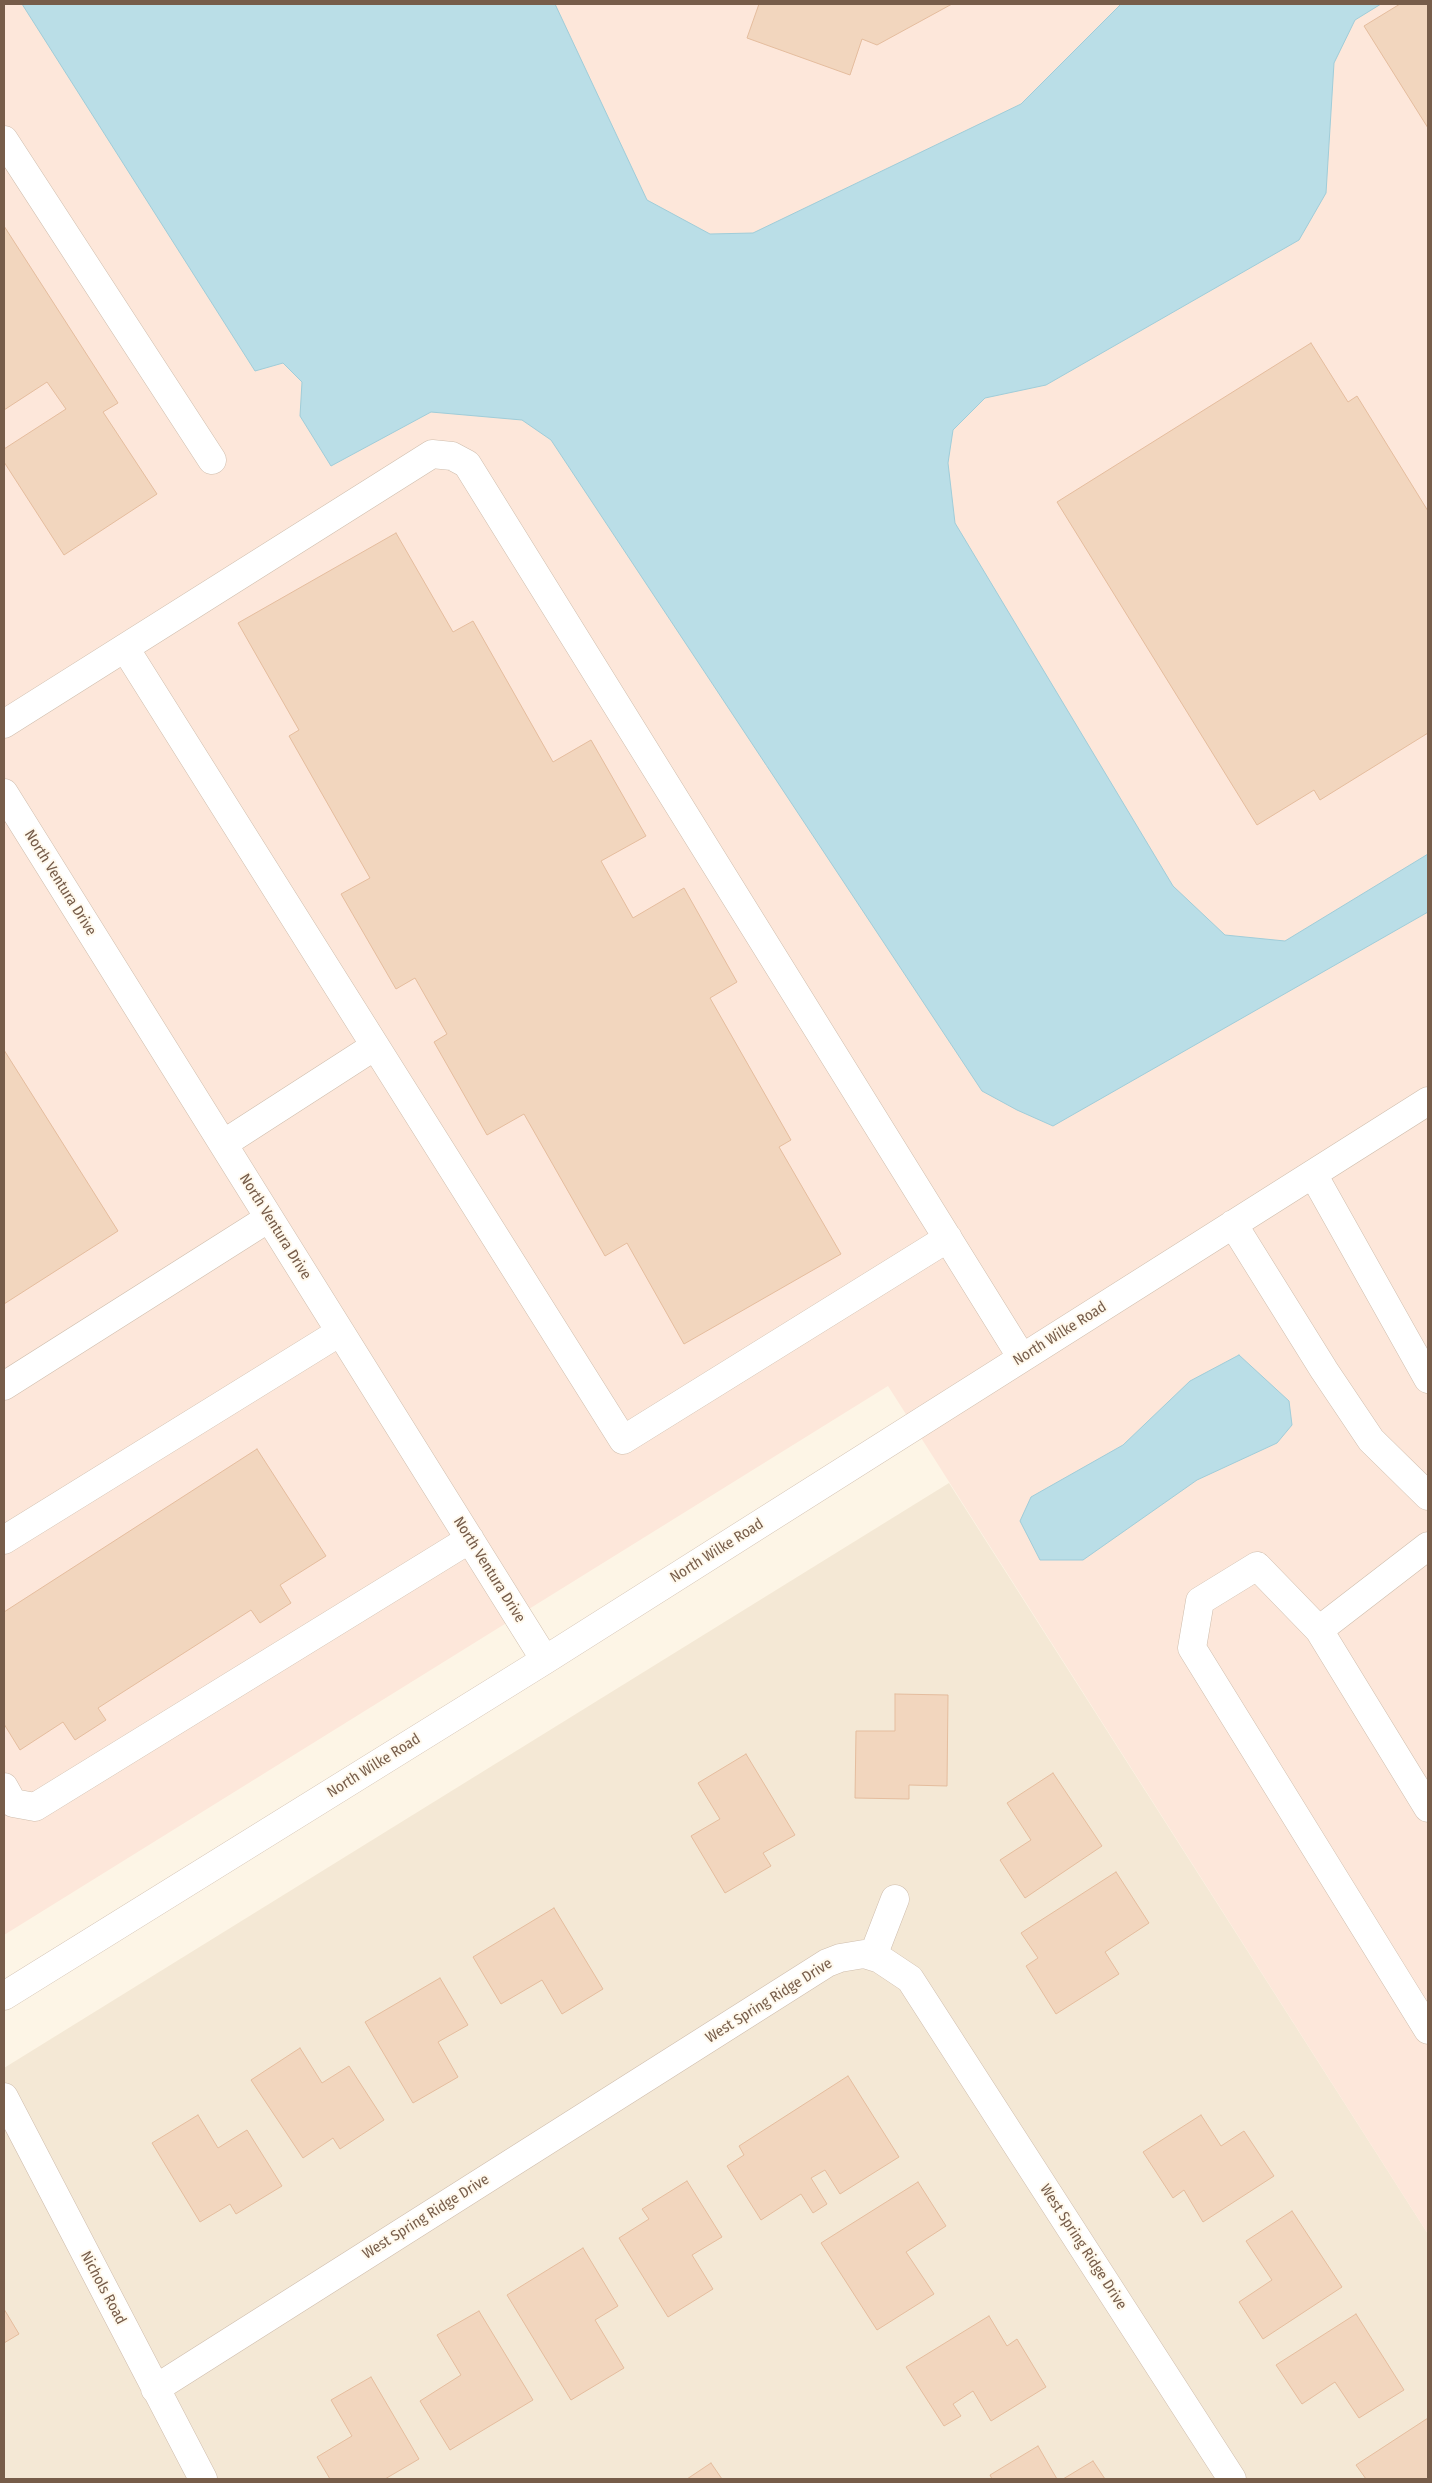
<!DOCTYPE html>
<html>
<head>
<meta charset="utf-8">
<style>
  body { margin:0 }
  #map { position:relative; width:1432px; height:2483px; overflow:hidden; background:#fdf5e6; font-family:"Fira Sans Condensed",sans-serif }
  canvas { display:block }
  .frame { position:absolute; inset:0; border:5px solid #775d4a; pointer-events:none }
</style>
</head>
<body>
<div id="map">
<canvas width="1432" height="2483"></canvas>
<div class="frame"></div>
</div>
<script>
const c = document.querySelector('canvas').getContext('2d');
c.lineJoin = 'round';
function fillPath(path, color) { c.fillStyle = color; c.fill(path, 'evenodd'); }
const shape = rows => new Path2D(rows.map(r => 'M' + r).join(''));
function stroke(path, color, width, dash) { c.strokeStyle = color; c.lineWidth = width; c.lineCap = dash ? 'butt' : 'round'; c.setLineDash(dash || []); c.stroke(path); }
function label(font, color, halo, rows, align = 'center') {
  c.font = font + ' "Fira Sans Condensed",sans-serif'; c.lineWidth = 4; c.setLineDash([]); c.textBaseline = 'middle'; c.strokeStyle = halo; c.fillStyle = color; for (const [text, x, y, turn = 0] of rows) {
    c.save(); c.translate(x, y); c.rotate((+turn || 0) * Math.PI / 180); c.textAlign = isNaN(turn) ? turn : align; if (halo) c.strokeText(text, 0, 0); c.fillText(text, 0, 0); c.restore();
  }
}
fillPath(shape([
  [949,1483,1428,2234,1428,2479,4,2479,4,2068]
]), '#f4e8d5');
fillPath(shape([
  [4,4,1428,4,1428,2234,888,1386,4,1935]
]), '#fde7da');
const water = shape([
  [22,4,555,4,647,200,710,234,753,233,1021,104,1121,4,1381,4,1355,20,1334,63,1326,193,1299,240,1046,385,985,398,953,430,948,463,955,523,1173,886,1225,935,1285,941,1428,854,1428,912,1053,1126,1017,1110,982,1091,551,440,522,420,431,412,331,466,300,416,302,382,283,363,255,371,22,4],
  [1239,1355,1289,1401,1292,1425,1277,1443,1197,1480,1083,1560,1040,1560,1020,1521,1031,1497,1123,1445,1190,1381,1239,1355]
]);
fillPath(water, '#badee7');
stroke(water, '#a0cdd9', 1);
const building = shape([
  [759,4,952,4,877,45,862,39,850,75,747,38,759,4],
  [1400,4,1428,4,1428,128,1364,26,1400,4],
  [4,226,118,403,103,412,157,494,64,555,4,462,4,449,66,409,47,382,4,410,4,226],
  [1311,343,1348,402,1357,396,1428,511,1428,733,1320,800,1314,790,1257,825,1057,502,1311,343],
  [396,533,453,632,473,621,553,762,591,740,646,836,601,861,633,918,684,888,737,982,710,998,791,1140,779,1147,841,1254,684,1344,627,1243,605,1256,524,1114,487,1135,434,1042,447,1034,415,978,396,989,341,894,370,878,289,736,299,730,238,623,396,533],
  [4,1050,118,1231,4,1304,4,1050],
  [257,1449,326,1556,280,1585,291,1603,260,1623,251,1610,98,1708,106,1720,75,1740,63,1722,20,1750,4,1724,4,1612,257,1449],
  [895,1694,948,1695,947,1786,909,1785,909,1799,855,1798,856,1731,895,1731,895,1694],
  [746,1754,795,1835,763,1853,771,1866,725,1893,691,1836,720,1819,698,1783,746,1754],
  [1053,1773,1102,1846,1025,1898,1000,1860,1031,1840,1007,1803,1053,1773],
  [1116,1872,1149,1923,1105,1952,1119,1974,1056,2014,1026,1966,1038,1958,1021,1933,1116,1872],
  [554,1908,603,1989,562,2014,542,1980,501,2004,473,1957,554,1908],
  [440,1978,468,2025,438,2042,458,2077,413,2103,365,2022,440,1978],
  [300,2048,322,2083,349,2066,384,2120,340,2149,333,2138,303,2158,251,2080,300,2048],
  [848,2076,899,2157,840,2194,825,2170,811,2178,827,2204,813,2213,801,2194,761,2220,727,2166,744,2155,739,2146,848,2076],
  [198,2115,218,2148,247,2130,282,2186,236,2214,230,2204,200,2222,152,2143,198,2115],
  [1201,2115,1221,2146,1244,2131,1274,2176,1203,2222,1184,2190,1173,2198,1143,2152,1201,2115],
  [687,2181,722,2237,692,2255,713,2289,668,2317,619,2238,649,2219,642,2209,687,2181],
  [918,2182,946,2226,906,2252,934,2294,877,2330,821,2243,918,2182],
  [1292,2211,1342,2287,1263,2339,1239,2302,1272,2280,1246,2241,1292,2211],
  [583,2248,618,2306,595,2320,624,2368,571,2400,507,2295,583,2248],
  [4,2309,19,2334,4,2343,4,2309],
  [479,2311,533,2400,450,2450,420,2401,461,2375,437,2335,479,2311],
  [1356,2314,1404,2390,1359,2418,1335,2382,1302,2404,1276,2365,1356,2314],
  [989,2316,1007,2346,1017,2339,1046,2387,991,2421,973,2391,953,2404,961,2416,944,2426,906,2367,989,2316],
  [371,2377,419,2459,385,2479,330,2479,317,2457,352,2436,331,2400,371,2377],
  [1428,2418,1428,2479,1366,2479,1356,2465,1428,2418],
  [1038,2446,1057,2479,992,2479,990,2475,1038,2446],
  [1093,2461,1105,2479,1063,2479,1093,2461],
  [711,2463,722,2479,687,2479,711,2463]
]);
fillPath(building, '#f2d6be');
stroke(building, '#e5bd9e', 1);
const minor = shape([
  [4,140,212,460],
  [125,648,623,1440,948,1238],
  [4,724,432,454,452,456,467,464,1022,1358],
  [4,793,545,1660],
  [223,1144,375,1046],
  [1313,1174,1428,1379],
  [1233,1224,1324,1370,1371,1440,1428,1496],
  [4,1386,269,1218],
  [4,1540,340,1332],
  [1428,1546,1319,1630,1257,1566,1200,1601,1192,1648,1428,2030],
  [1319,1630,1428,1808],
  [4,1787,13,1803,35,1807,470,1539],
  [873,1956,895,1899],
  [4,1996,545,1660,1428,1101],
  [4,2097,203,2479],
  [155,2389,827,1963,840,1958,864,1954,880,1959,910,1979,1232,2479]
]);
stroke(minor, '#cfbdac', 29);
stroke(minor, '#fff', 28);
label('15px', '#775d4a', '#fff9ed', [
  ["North Ventura Drive",60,883,58],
  ["North Ventura Drive",275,1227,58],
  ["North Wilke Road",1060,1334,-32],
  ["North Wilke Road",717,1551,-32],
  ["North Ventura Drive",489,1570,58],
  ["North Wilke Road",374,1766,-32],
  ["West Spring Ridge Drive",769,2001,-32],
  ["West Spring Ridge Drive",426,2217,-32],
  ["West Spring Ridge Drive",1083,2247,57],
  ["Nichols Road",103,2288,62]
]);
</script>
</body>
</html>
